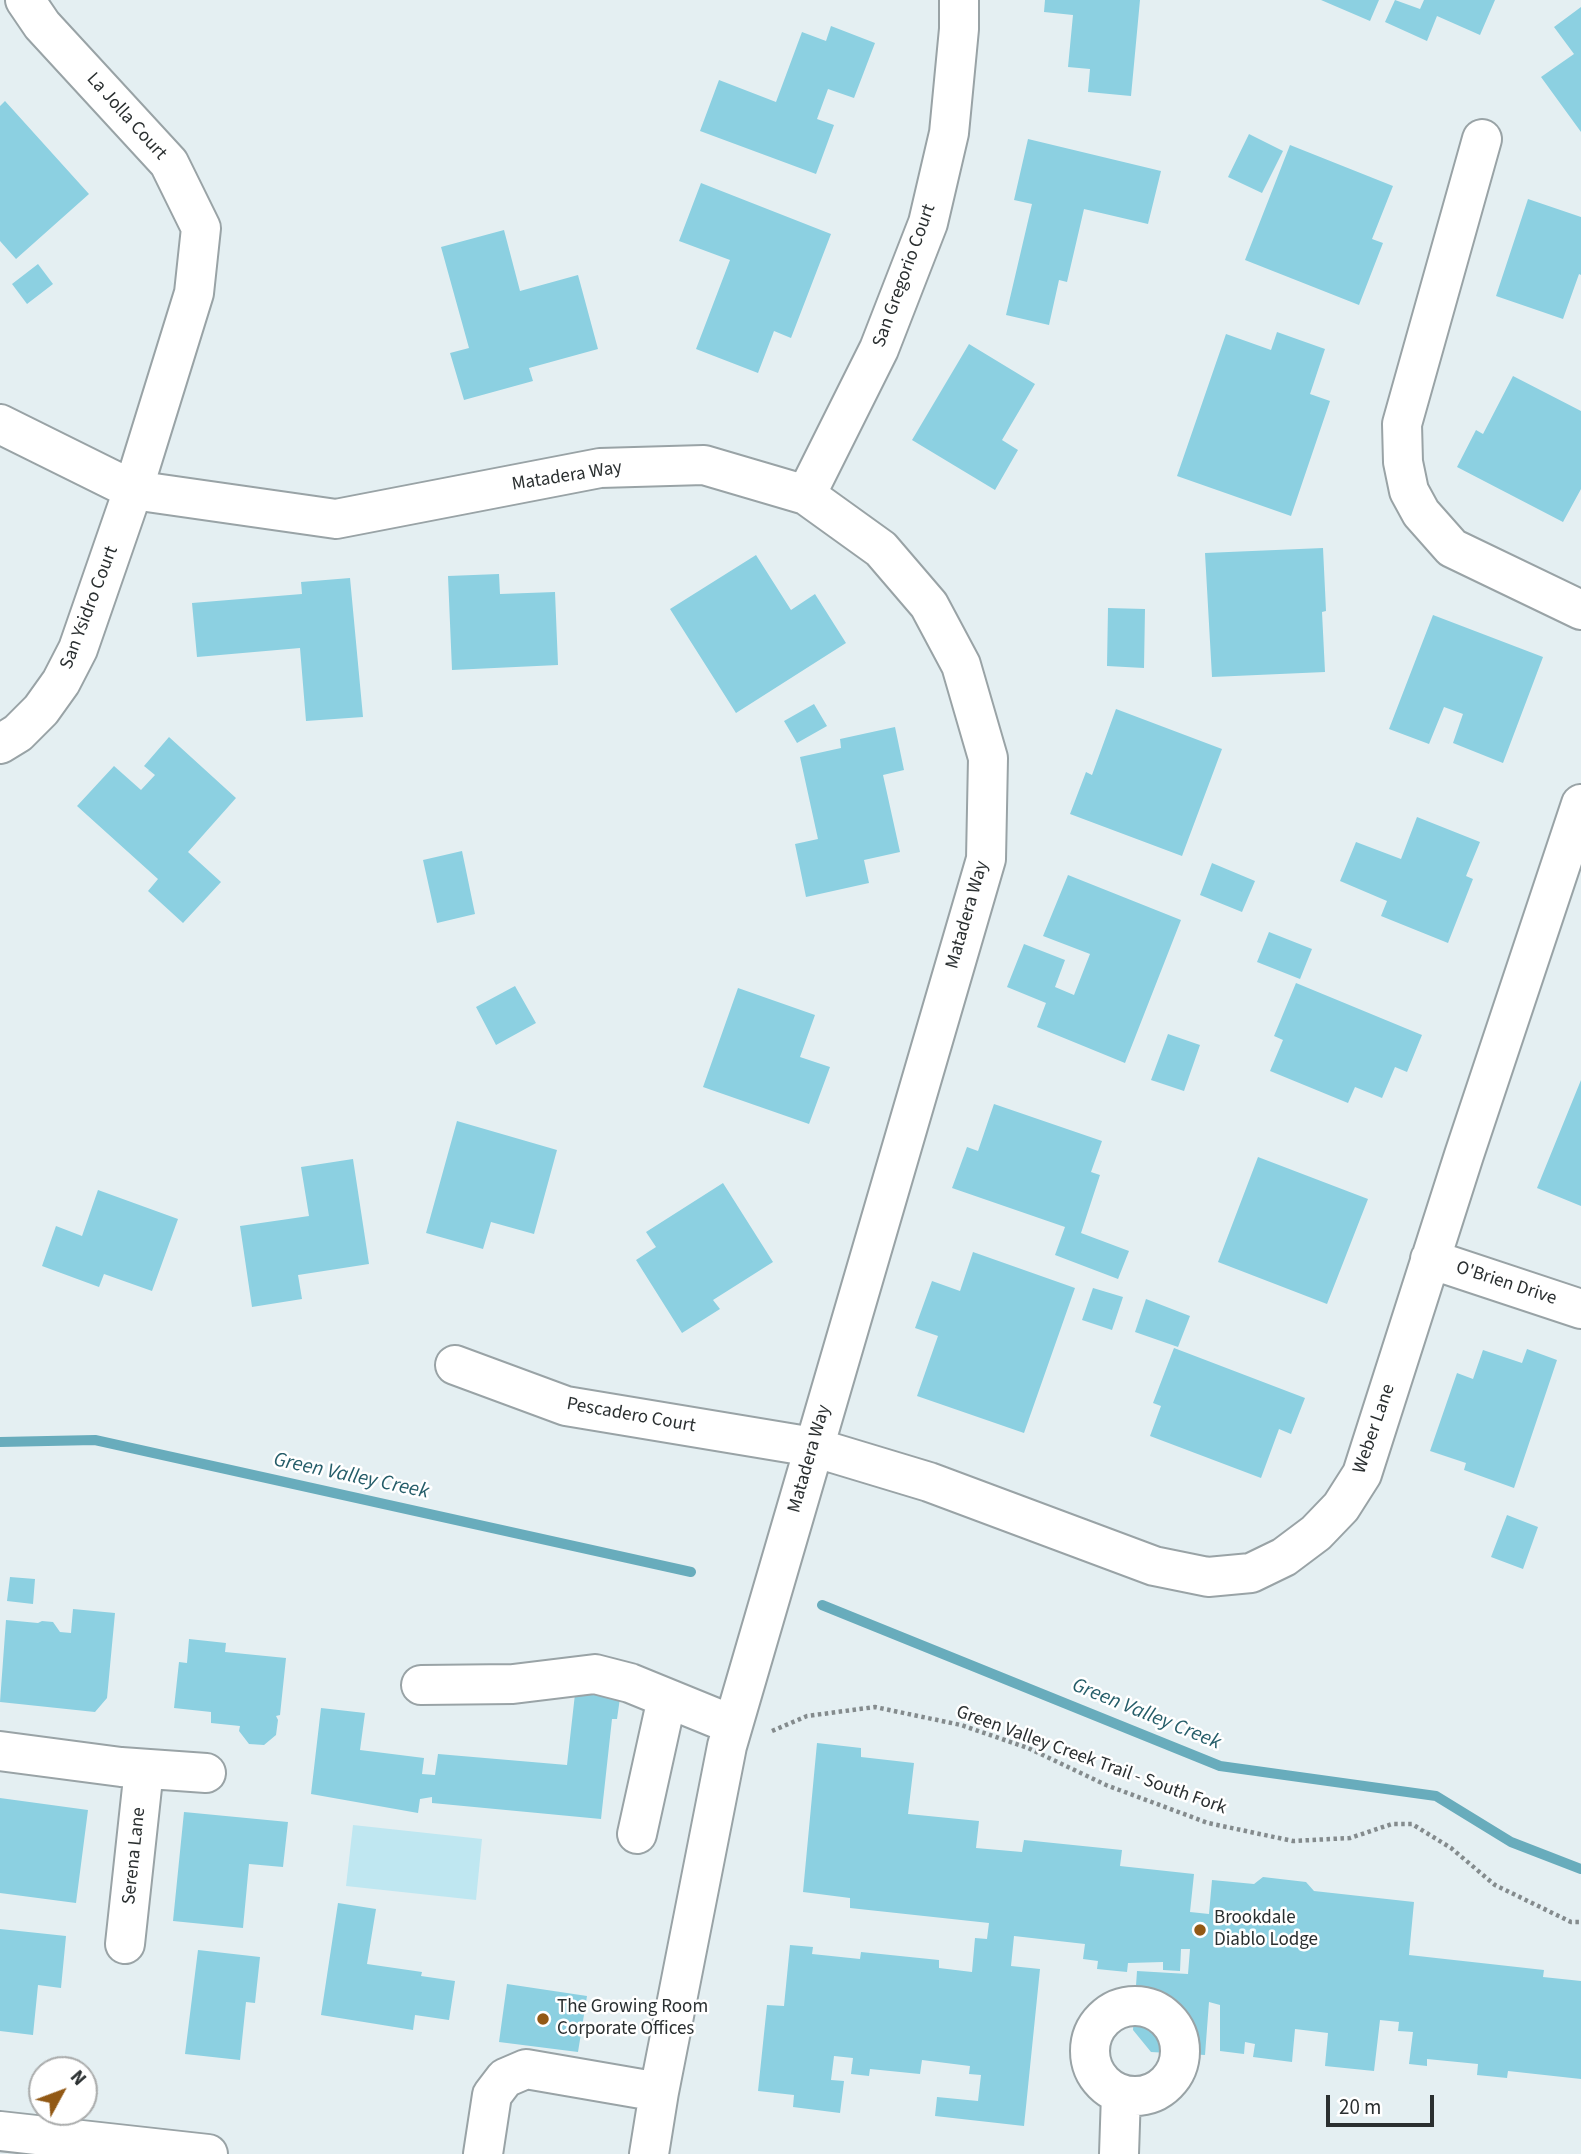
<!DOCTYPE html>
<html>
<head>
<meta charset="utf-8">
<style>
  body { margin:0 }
  #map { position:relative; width:1581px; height:2154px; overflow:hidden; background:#e4eff2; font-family:"Source Sans 3",sans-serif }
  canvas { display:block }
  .north { position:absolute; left:28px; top:2056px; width:70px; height:70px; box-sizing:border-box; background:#fff; border:2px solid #aaacac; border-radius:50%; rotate:49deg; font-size:19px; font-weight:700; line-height:28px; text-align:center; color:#2a2f30 }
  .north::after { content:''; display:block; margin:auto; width:24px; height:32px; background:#925915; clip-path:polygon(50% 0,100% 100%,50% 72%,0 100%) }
  .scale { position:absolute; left:1326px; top:2095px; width:108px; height:32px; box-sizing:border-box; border:4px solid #2a2f30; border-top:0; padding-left:9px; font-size:21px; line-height:24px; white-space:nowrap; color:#2a2f30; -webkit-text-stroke:5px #fff; paint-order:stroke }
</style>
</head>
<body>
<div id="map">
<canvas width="1581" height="2154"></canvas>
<div class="north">N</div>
<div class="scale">20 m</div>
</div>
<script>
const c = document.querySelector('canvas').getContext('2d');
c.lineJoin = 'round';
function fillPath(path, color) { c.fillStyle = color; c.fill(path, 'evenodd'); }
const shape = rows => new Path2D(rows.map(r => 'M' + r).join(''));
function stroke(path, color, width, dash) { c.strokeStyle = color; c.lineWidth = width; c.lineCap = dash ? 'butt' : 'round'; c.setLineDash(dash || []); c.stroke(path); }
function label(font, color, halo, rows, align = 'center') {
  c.font = font + ' "Source Sans 3",sans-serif'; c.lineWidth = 5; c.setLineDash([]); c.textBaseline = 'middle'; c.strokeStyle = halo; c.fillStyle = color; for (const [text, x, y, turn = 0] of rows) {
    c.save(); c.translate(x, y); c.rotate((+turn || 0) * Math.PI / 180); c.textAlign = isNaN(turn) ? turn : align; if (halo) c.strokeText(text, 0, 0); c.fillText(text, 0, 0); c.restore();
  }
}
fillPath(shape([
  [353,1825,482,1839,476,1900,346,1886]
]), '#bfe7f1');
stroke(shape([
  [0,1442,95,1440,691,1572],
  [822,1605,1220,1766,1436,1796,1511,1842,1581,1869]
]), '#68acbc', 10);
fillPath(shape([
  [1045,0,1140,0,1131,96,1088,92,1090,69,1068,67,1073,15,1044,12],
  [1321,0,1379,0,1370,21],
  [1395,0,1420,9,1424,0,1495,0,1480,35,1437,16,1427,41,1385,22],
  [1581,7,1581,132,1541,77,1574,54,1554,27],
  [831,26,875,43,854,98,828,89,817,119,834,125,816,174,700,131,719,80,776,102,802,32,826,41],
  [5,101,89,194,16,259,0,241,0,106],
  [1249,134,1283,151,1262,193,1228,177],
  [1028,139,1161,171,1148,224,1084,209,1067,282,1059,280,1049,325,1006,315,1032,204,1014,200],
  [1290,145,1393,186,1372,239,1383,243,1359,305,1245,260],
  [701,183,831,234,791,338,774,331,758,373,696,349,730,260,679,241],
  [1528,199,1581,217,1581,275,1579,274,1563,319,1496,296],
  [504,230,520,291,578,275,598,349,529,368,533,381,464,400,450,353,469,348,441,247],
  [38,264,53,284,27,304,12,284],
  [1277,332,1325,349,1310,394,1330,401,1291,516,1177,476,1226,334,1271,350],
  [969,344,1035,384,1002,440,1018,450,995,490,912,440],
  [1513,376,1581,411,1581,489,1563,522,1457,467,1476,430,1483,434],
  [1323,548,1326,611,1322,612,1325,672,1212,677,1205,553],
  [756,555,791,610,815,594,846,643,736,713,670,609],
  [499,574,500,594,555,592,558,665,452,670,448,576],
  [350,578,363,717,306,721,300,648,197,657,192,603,302,594,301,582],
  [1108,608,1145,609,1144,668,1107,666],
  [1433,615,1543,657,1503,763,1453,743,1463,714,1444,707,1429,744,1389,729],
  [814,704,827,726,797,743,784,721],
  [1116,709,1222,749,1182,856,1070,814,1086,772,1092,775],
  [895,727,904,770,883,775,900,852,864,860,869,883,806,897,795,844,818,839,800,757,841,748,840,739],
  [169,737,236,798,188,852,221,882,183,923,148,891,158,879,77,806,114,766,141,790,155,775,144,766],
  [1417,817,1480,842,1466,876,1473,879,1448,943,1381,916,1387,901,1340,881,1356,842,1401,859],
  [462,851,475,914,437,923,423,860],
  [1212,863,1255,881,1242,912,1200,895],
  [1068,875,1181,920,1125,1063,1037,1027,1046,1003,1007,987,1024,944,1065,960,1055,987,1074,995,1090,954,1043,936],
  [1269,932,1312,949,1300,979,1257,962],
  [1296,983,1422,1035,1407,1072,1395,1067,1382,1098,1355,1087,1348,1103,1270,1071,1283,1040,1274,1036],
  [515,986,536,1023,496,1045,476,1007],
  [738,988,815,1015,800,1057,830,1067,809,1124,703,1087],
  [1168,1034,1200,1045,1184,1091,1151,1080],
  [1581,1080,1581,1206,1537,1188],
  [994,1104,1102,1141,1091,1172,1100,1175,1081,1233,1129,1251,1118,1279,1055,1255,1065,1227,952,1188,967,1147,978,1151],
  [457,1121,557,1150,534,1234,491,1222,483,1249,426,1233],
  [1258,1157,1368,1199,1327,1304,1218,1262],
  [353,1159,369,1264,298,1275,302,1299,252,1307,240,1226,309,1216,301,1167],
  [723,1183,773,1262,713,1300,720,1309,682,1333,636,1260,656,1247,646,1232],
  [98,1190,178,1219,152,1291,104,1274,99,1287,42,1266,56,1226,82,1236],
  [973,1252,1075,1288,1024,1433,917,1396,938,1336,915,1328,932,1281,960,1291],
  [1093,1288,1123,1297,1112,1330,1082,1320],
  [1146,1299,1190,1316,1178,1347,1135,1332],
  [1174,1348,1305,1398,1291,1434,1279,1429,1261,1478,1150,1436,1161,1406,1153,1403],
  [1527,1349,1557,1360,1514,1488,1464,1470,1466,1463,1430,1451,1457,1373,1473,1379,1483,1350,1522,1363],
  [1507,1515,1538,1527,1523,1569,1491,1557],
  [10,1577,35,1579,33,1604,7,1601],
  [73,1609,115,1613,107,1698,95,1712,0,1702,6,1620,38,1623,42,1621,53,1622,60,1632,71,1633],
  [189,1639,226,1643,225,1652,286,1658,280,1715,276,1716,278,1720,276,1735,264,1745,249,1744,239,1731,240,1726,211,1723,211,1712,174,1708,179,1662,187,1663],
  [576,1685,621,1691,617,1719,612,1719,601,1819,432,1803,432,1797,420,1799,418,1813,311,1794,321,1708,365,1713,360,1750,424,1758,422,1774,435,1775,438,1754,567,1765],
  [817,1743,861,1748,861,1757,914,1763,908,1814,979,1821,976,1848,1022,1852,1024,1840,1122,1850,1120,1866,1194,1874,1190,1912,1209,1914,1212,1880,1254,1884,1263,1877,1306,1882,1314,1891,1414,1902,1409,1955,1544,1970,1543,1977,1581,1981,1581,2079,1508,2071,1507,2078,1477,2075,1478,2064,1427,2059,1427,2066,1409,2064,1413,2032,1398,2031,1399,2022,1380,2020,1374,2071,1325,2066,1328,2033,1295,2029,1292,2062,1253,2057,1255,2044,1245,2042,1244,2054,1220,2051,1220,2005,1209,2002,1205,2055,1151,2052,1133,2030,1137,1971,1188,1974,1190,1949,1181,1949,1180,1971,1163,1970,1163,1962,1128,1963,1127,1972,1097,1969,1098,1961,1083,1959,1085,1944,1014,1936,1011,1966,1040,1969,1024,2126,935,2116,937,2097,978,2101,981,2075,969,2074,970,2066,922,2060,920,2074,870,2069,869,2076,851,2074,853,2058,834,2056,831,2080,844,2081,840,2113,793,2107,794,2095,758,2091,767,2005,784,2006,790,1945,813,1947,812,1954,860,1959,861,1952,939,1960,939,1968,972,1972,975,1938,987,1939,989,1923,850,1908,850,1898,803,1892],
  [0,1798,88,1810,76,1903,0,1893],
  [184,1812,288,1822,283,1867,249,1864,243,1928,173,1921],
  [338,1903,376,1909,367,1964,422,1972,421,1976,455,1981,449,2020,415,2015,413,2030,321,2015],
  [0,1929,66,1936,61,1988,38,1985,33,2035,0,2031],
  [198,1950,260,1957,255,2003,246,2002,240,2060,185,2054],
  [507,1984,587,1996,578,2052,499,2042]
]), '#8cd0e1');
const minor = shape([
  [1482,139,1402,424,1403,462,1409,491,1421,513,1452,548,1581,610],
  [0,424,133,490,336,519,600,468,704,465,806,495,881,549,929,605,961,665,988,758,986,859,727,1746,659,2092,649,2154],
  [806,495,879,349,928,223,949,133,959,29,959,0],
  [0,744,18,733,41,710,61,682,78,649,133,490,194,293,201,228,169,163,42,25,25,0],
  [1430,1259,1581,1309],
  [455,1365,566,1406,813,1447,929,1482,1154,1566,1208,1577,1251,1573,1284,1557,1316,1533,1341,1507,1362,1474,1464,1155,1581,804],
  [421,1685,513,1684,595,1674,630,1683,733,1725],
  [0,1751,121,1767,206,1773],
  [637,1834,667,1698],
  [125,1944,144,1769],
  '1090 2051a45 45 0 1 1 90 0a45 45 0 1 1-90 0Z',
  [0,2131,208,2154],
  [483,2154,492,2095,505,2078,526,2069,659,2092],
  [1119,2154,1121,2094]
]);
stroke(minor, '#99a3a6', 42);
stroke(shape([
  [772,1731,807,1716,875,1707,961,1725,1028,1748,1106,1785,1208,1823,1293,1841,1350,1838,1392,1824,1412,1824,1451,1848,1495,1885,1571,1922,1581,1922]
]), '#848b8d', 4.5, [3.5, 3.5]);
stroke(minor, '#fff', 38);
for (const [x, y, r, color] of [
  [1200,1930,7,"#925915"],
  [543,2019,7,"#925915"]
]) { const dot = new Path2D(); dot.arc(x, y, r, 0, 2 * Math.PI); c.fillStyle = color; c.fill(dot); stroke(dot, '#fff', 2.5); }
label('19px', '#2a2f30', '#fff', [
  ["La Jolla Court",126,117,48],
  ["San Gregorio Court",905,276,-70],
  ["Matadera Way",567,477,-9],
  ["San Ysidro Court",90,608,-69],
  ["Matadera Way",968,915,-74],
  ["O'Brien Drive",1506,1284,18],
  ["Pescadero Court",631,1416,10],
  ["Weber Lane",1375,1429,-71],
  ["Matadera Way",810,1459,-74],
  ["Green Valley Creek Trail - South Fork",1091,1761,20],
  ["Serena Lane",135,1856,-84]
]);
label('19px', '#2a2f30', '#fff', [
  ["Brookdale",1214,1919],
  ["Diablo Lodge",1214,1941],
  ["The Growing Room",557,2008],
  ["Corporate Offices",557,2030]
], 'left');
label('italic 21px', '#255d69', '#fff', [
  ["Green Valley Creek",351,1477,12],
  ["Green Valley Creek",1146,1715,22]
]);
</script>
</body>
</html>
